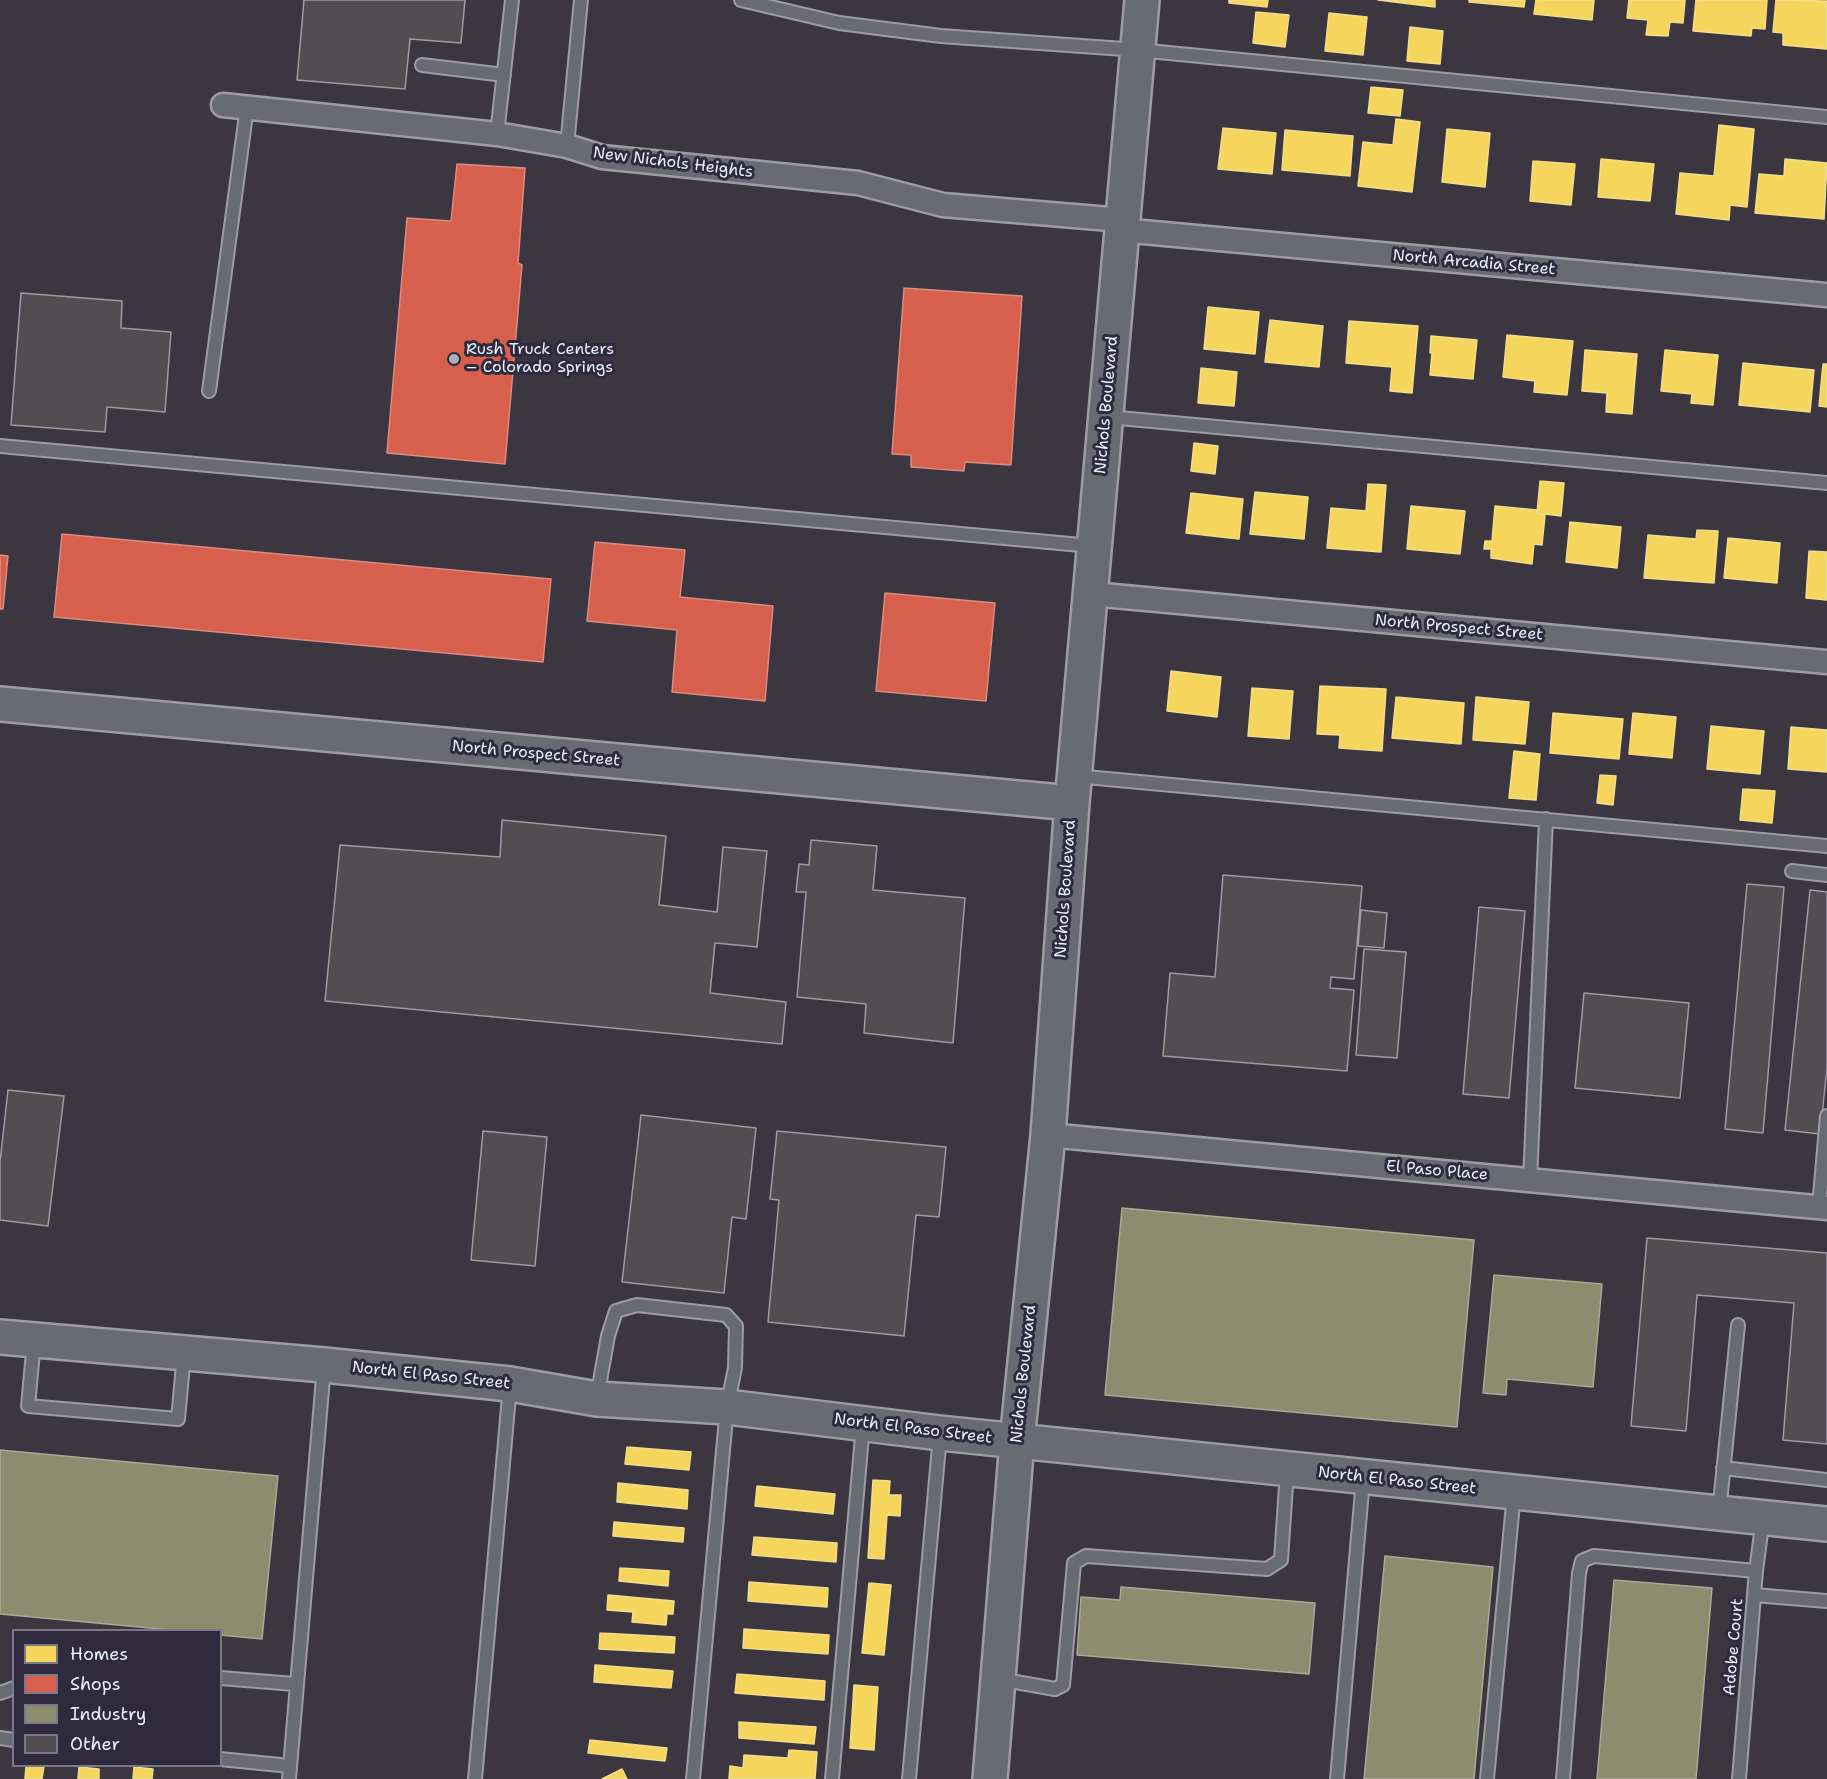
<!DOCTYPE html>
<html>
<head>
<meta charset="utf-8">
<style>
  body { margin:0 }
  #map { position:relative; width:1827px; height:1779px; overflow:hidden; background:#3b3640; font-family:"Shantell Sans",sans-serif }
  canvas { display:block }
  .legend { position:absolute; left:12px; top:1629px; width:210px; height:138px; box-sizing:border-box; background:#2f2a3d; border:2px solid #797a88; margin:0; padding:8px 10px; list-style:none; font-size:18px; color:#e8f1f8 }
  .legend li { display:flex; align-items:center; gap:12px; height:30px }
  .legend b { width:30px; border:2px solid #797a88 }
</style>
</head>
<body>
<div id="map">
<canvas width="1827" height="1779"></canvas>
<ul class="legend">
<li><b style="height:16px;background:#f6d55c"></b>Homes</li>
<li><b style="height:16px;background:#d6604d"></b>Shops</li>
<li><b style="height:16px;background:#8c8c6e"></b>Industry</li>
<li><b style="height:16px;background:#524d51"></b>Other</li>
</ul>
</div>
<script>
const c = document.querySelector('canvas').getContext('2d');
c.lineJoin = 'round';
function fillPath(path, color) { c.fillStyle = color; c.fill(path, 'evenodd'); }
const shape = rows => new Path2D(rows.map(r => 'M' + r).join(''));
function stroke(path, color, width, dash) { c.strokeStyle = color; c.lineWidth = width; c.lineCap = dash ? 'butt' : 'round'; c.setLineDash(dash || []); c.stroke(path); }
function label(font, color, halo, rows, align = 'center') {
  c.font = font + ' "Shantell Sans",sans-serif'; c.lineWidth = 6; c.setLineDash([]); c.textBaseline = 'middle'; c.strokeStyle = halo; c.fillStyle = color; for (const [text, x, y, turn = 0] of rows) {
    c.save(); c.translate(x, y); c.rotate((+turn || 0) * Math.PI / 180); c.textAlign = isNaN(turn) ? turn : align; if (halo) c.strokeText(text, 0, 0); c.fillText(text, 0, 0); c.restore();
  }
}
const homes = shape([
  [1229,0,1268,0,1267,7,1229,3,1229,0],
  [1378,0,1435,0,1435,7,1378,0],
  [1469,0,1525,0,1524,7,1469,2,1469,0],
  [1536,0,1594,0,1592,20,1534,14,1536,0],
  [1629,0,1685,0,1683,23,1670,22,1668,36,1646,35,1648,20,1627,18,1629,0],
  [1696,0,1767,0,1765,29,1752,28,1751,36,1693,31,1696,0],
  [1776,0,1827,1,1827,49,1783,45,1783,33,1773,32,1776,0],
  [1256,12,1289,15,1285,47,1253,43,1256,12],
  [1329,13,1367,17,1363,55,1325,51,1329,13],
  [1410,27,1443,31,1440,64,1407,61,1410,27],
  [1371,87,1403,90,1400,116,1368,113,1371,87],
  [1396,119,1420,122,1412,192,1358,186,1363,142,1393,145,1396,119],
  [1719,125,1754,129,1747,207,1730,205,1729,220,1676,214,1680,173,1714,176,1719,125],
  [1223,128,1276,133,1272,174,1218,169,1223,128],
  [1447,129,1490,133,1485,187,1442,182,1447,129],
  [1285,130,1353,136,1350,176,1282,170,1285,130],
  [1601,159,1654,164,1650,201,1598,197,1601,159],
  [1785,159,1827,163,1824,219,1755,213,1759,174,1784,176,1785,159],
  [1533,161,1575,164,1571,205,1530,201,1533,161],
  [1208,307,1259,312,1255,354,1204,349,1208,307],
  [1270,320,1323,326,1319,367,1265,362,1270,320],
  [1349,321,1418,326,1412,393,1390,391,1392,367,1346,363,1349,321],
  [1507,335,1573,341,1567,395,1534,392,1535,381,1503,377,1507,335],
  [1431,336,1477,340,1473,379,1430,375,1432,353,1430,353,1431,336],
  [1585,350,1637,354,1632,414,1606,412,1607,393,1582,391,1585,350],
  [1665,350,1718,355,1713,405,1691,403,1692,394,1661,391,1665,350],
  [1743,363,1814,370,1810,412,1739,405,1743,363],
  [1823,364,1827,364,1827,407,1819,406,1823,364],
  [1201,368,1237,372,1234,406,1198,403,1201,368],
  [1194,443,1218,446,1215,474,1191,471,1194,443],
  [1540,481,1564,483,1561,516,1537,513,1540,481],
  [1368,484,1386,485,1381,552,1327,548,1331,508,1366,511,1368,484],
  [1255,492,1308,497,1304,539,1250,534,1255,492],
  [1191,493,1243,499,1239,539,1186,533,1191,493],
  [1411,506,1465,511,1460,554,1407,549,1411,506],
  [1495,506,1537,510,1537,514,1545,515,1542,545,1534,544,1532,564,1491,558,1491,549,1484,549,1485,541,1492,541,1495,506],
  [1570,522,1621,527,1617,568,1566,562,1570,522],
  [1697,530,1718,531,1714,583,1644,578,1648,535,1696,539,1697,530],
  [1728,538,1780,543,1777,583,1724,578,1728,538],
  [1809,551,1827,552,1827,600,1806,598,1809,551],
  [1171,671,1221,677,1217,717,1167,711,1171,671],
  [1320,686,1386,689,1382,751,1339,748,1340,735,1317,734,1320,686],
  [1252,688,1293,691,1289,739,1248,736,1252,688],
  [1396,697,1464,703,1461,744,1392,738,1396,697],
  [1476,697,1529,702,1525,744,1473,740,1476,697],
  [1553,713,1623,719,1619,759,1550,753,1553,713],
  [1633,713,1676,717,1672,758,1629,754,1633,713],
  [1711,726,1764,731,1760,774,1707,769,1711,726],
  [1791,727,1827,730,1827,772,1788,769,1791,727],
  [1514,751,1540,754,1536,800,1509,798,1514,751],
  [1600,775,1616,776,1613,805,1597,803,1600,775],
  [1743,789,1775,791,1772,823,1740,820,1743,789],
  [627,1447,691,1452,689,1470,625,1464,627,1447],
  [873,1480,890,1481,889,1495,901,1495,900,1516,887,1515,884,1559,868,1558,873,1480],
  [618,1483,688,1490,687,1509,617,1502,618,1483],
  [757,1486,835,1494,833,1514,755,1506,757,1486],
  [614,1522,684,1528,683,1542,613,1536,614,1522],
  [754,1537,837,1543,836,1562,752,1555,754,1537],
  [620,1568,669,1571,668,1586,619,1581,620,1568],
  [749,1582,828,1588,827,1607,748,1601,749,1582],
  [869,1583,891,1585,884,1655,862,1653,869,1583],
  [608,1595,674,1601,673,1614,667,1614,666,1625,632,1622,633,1612,607,1610,608,1595],
  [744,1629,829,1635,828,1654,743,1648,744,1629],
  [600,1633,675,1637,674,1653,599,1649,600,1633],
  [595,1665,673,1671,671,1688,594,1682,595,1665],
  [737,1674,825,1681,824,1700,735,1693,737,1674],
  [854,1685,878,1687,874,1750,850,1748,854,1685],
  [739,1722,816,1727,814,1744,739,1738,739,1722],
  [590,1740,667,1748,665,1761,588,1753,590,1740],
  [789,1750,817,1752,815,1779,729,1779,730,1766,743,1768,744,1755,788,1758,789,1750],
  [26,1766,44,1766,42,1779,25,1779,26,1766],
  [79,1767,99,1769,99,1779,78,1779,79,1767],
  [134,1767,153,1769,152,1779,133,1779,134,1767],
  [622,1769,627,1779,602,1779,622,1769]
]);
fillPath(homes, '#f6d55c');
stroke(homes, '#f2dd8b', 1.5);
const shops = shape([
  [457,164,525,168,518,263,522,265,505,464,387,453,407,218,451,221,457,164],
  [904,288,1022,296,1011,465,965,462,964,471,911,467,911,455,892,454,904,288],
  [62,534,551,579,543,662,54,617,62,534],
  [595,542,685,550,680,597,773,606,765,701,672,692,677,630,587,621,595,542],
  [0,555,8,556,3,609,0,609,0,555],
  [885,593,995,603,986,701,876,691,885,593]
]);
fillPath(shops, '#d6604d');
stroke(shops, '#db8c80', 1.5);
const industry = shape([
  [1122,1208,1474,1240,1457,1427,1105,1395,1122,1208],
  [1494,1275,1602,1284,1593,1387,1507,1379,1506,1395,1483,1393,1494,1275],
  [0,1450,278,1476,262,1639,220,1635,220,1630,171,1630,0,1614,0,1450],
  [1385,1556,1493,1567,1474,1779,1364,1779,1385,1556],
  [1614,1580,1712,1588,1696,1779,1597,1779,1614,1580],
  [1121,1587,1315,1603,1309,1674,1077,1655,1081,1597,1120,1600,1121,1587]
]);
fillPath(industry, '#8c8c6e');
stroke(industry, '#a8aa97', 1.5);
const building = shape([
  [304,0,465,0,461,43,410,39,405,89,297,80,304,0],
  [21,293,122,301,121,328,171,332,165,412,107,407,105,432,11,425,21,293],
  [502,820,666,836,659,905,717,912,723,847,767,851,757,947,715,943,710,993,786,1002,782,1044,325,1001,340,845,500,857,502,820],
  [811,840,877,846,873,890,965,898,953,1043,864,1033,866,1004,797,997,806,892,796,892,799,864,809,865,811,840],
  [1223,875,1362,886,1354,979,1331,977,1330,988,1354,990,1347,1071,1163,1056,1170,973,1215,977,1223,875],
  [1747,884,1784,887,1763,1133,1725,1129,1747,884],
  [1810,890,1827,892,1827,1068,1820,1134,1785,1130,1810,890],
  [1479,907,1525,911,1509,1098,1463,1094,1479,907],
  [1361,910,1387,913,1384,948,1358,946,1361,910],
  [1364,949,1406,952,1397,1058,1356,1055,1364,949],
  [1584,993,1689,1003,1680,1098,1575,1088,1584,993],
  [8,1090,64,1096,48,1226,0,1220,0,1162,8,1090],
  [641,1115,756,1128,746,1219,732,1217,724,1293,622,1282,641,1115],
  [483,1131,547,1137,535,1266,471,1260,483,1131],
  [777,1131,946,1147,939,1217,916,1215,904,1336,768,1322,779,1200,770,1199,777,1131],
  [1647,1238,1827,1253,1827,1444,1783,1440,1794,1303,1697,1295,1686,1431,1631,1426,1647,1238]
]);
fillPath(building, '#524d51');
stroke(building, '#9d9ca2', 1.5);
const lane = shape([
  [741,0,839,23,941,36,1138,50,1827,117],
  [422,65,504,75],
  [497,134,512,0],
  [567,146,581,0],
  [209,391,247,107],
  [1108,417,1827,483],
  [0,446,1092,546],
  [1075,776,1827,846],
  [1792,871,1827,875],
  [1530,1180,1546,819],
  [1819,1207,1827,1116],
  [34,1341,28,1406,178,1419,184,1354],
  [597,1398,608,1336,616,1311,637,1305,726,1315,736,1326,735,1368,727,1407,693,1779],
  [1723,1468,1827,1480],
  [1719,1513,1738,1325],
  [1754,1595,1827,1601],
  [220,1678,295,1684],
  [999,1679,1055,1689,1063,1685,1074,1563,1086,1556,1267,1569,1281,1560,1287,1471],
  [0,1693,14,1688],
  [0,1738,14,1740],
  [220,1759,290,1766],
  [289,1779,324,1366],
  [475,1779,510,1385],
  [832,1779,863,1425],
  [909,1779,940,1435],
  [1337,1779,1363,1479],
  [1487,1779,1514,1493],
  [1563,1779,1579,1573,1582,1561,1594,1556,1756,1571],
  [1739,1779,1756,1571,1763,1518]
]);
const street = shape([
  [223,105,497,134,567,146,602,157,858,183,943,205,1122,220],
  [1121,230,1827,295],
  [1092,594,1827,662],
  [1048,1135,1827,1208]
]);
const secondary = shape([
  [0,704,1072,803],
  [0,1337,324,1365,510,1384,597,1399,727,1407,940,1433,1827,1524],
  [990,1779,1017,1441,1048,1135,1072,803,1142,0]
]);
stroke(lane, '#9d9ca2', 16);
stroke(street, '#9d9ca2', 27);
stroke(secondary, '#9d9ca2', 38);
stroke(lane, '#696b72', 12);
stroke(street, '#696b72', 22);
stroke(secondary, '#696b72', 33);
for (const [x, y, r, color] of [
  [454,359,6,"#abb0b8"]
]) { const dot = new Path2D(); dot.arc(x, y, r, 0, 2 * Math.PI); c.fillStyle = color; c.fill(dot); stroke(dot, '#2f2a3d', 2); }
label('16px', '#e8f1f8', '#2f2a3d', [
  ["New Nichols Heights",673,163,7],
  ["North Arcadia Street",1474,263,5],
  ["Nichols Boulevard",1107,405,-85],
  ["North Prospect Street",1459,628,5],
  ["North Prospect Street",536,754,5],
  ["Nichols Boulevard",1066,889,-86],
  ["El Paso Place",1437,1171,5],
  ["Nichols Boulevard",1024,1374,-84],
  ["North El Paso Street",431,1376,6],
  ["North El Paso Street",913,1429,7],
  ["North El Paso Street",1397,1481,6],
  ["Adobe Court",1734,1647,-85]
]);
label('16px', '#e8f1f8', '#2f2a3d', [
  ["Rush Truck Centers",466,350],
  ["– Colorado Springs",466,368]
], 'left');
</script>
</body>
</html>
